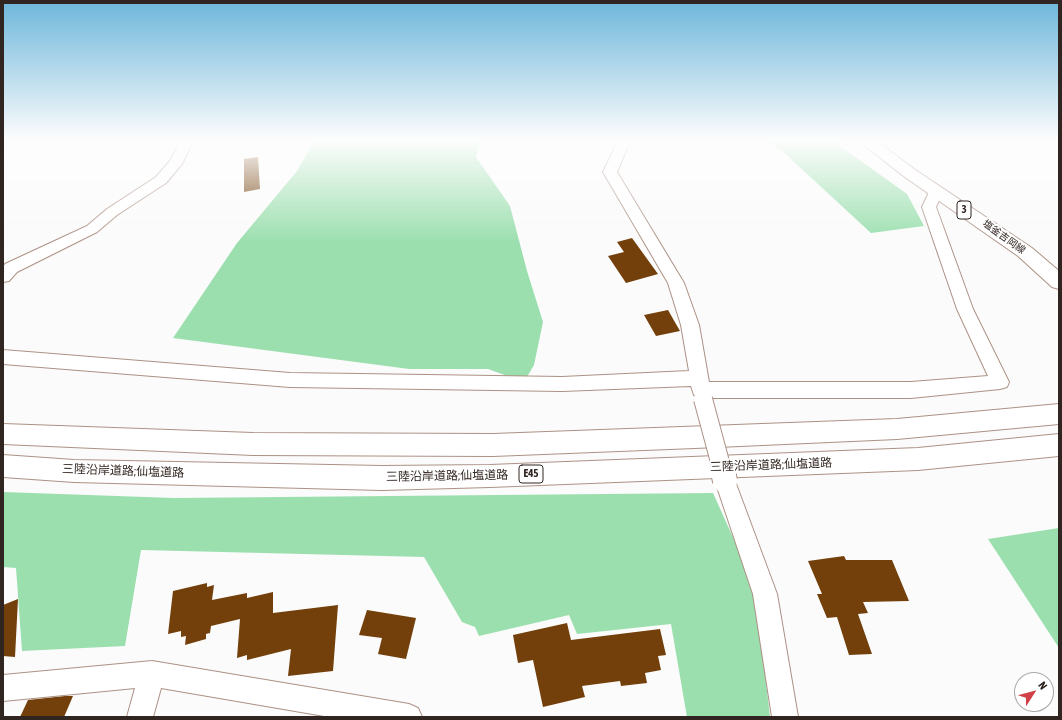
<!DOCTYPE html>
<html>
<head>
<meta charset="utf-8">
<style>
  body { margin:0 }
  #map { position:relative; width:1062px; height:720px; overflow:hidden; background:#fbfbfb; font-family:"Asap Condensed",sans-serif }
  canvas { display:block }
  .frame { position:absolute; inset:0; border:4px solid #302520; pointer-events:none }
  .north { position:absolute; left:1014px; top:672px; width:40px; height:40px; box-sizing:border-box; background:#fff; border:1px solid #aca8a6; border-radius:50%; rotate:54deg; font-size:11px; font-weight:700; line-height:16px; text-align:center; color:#302520 }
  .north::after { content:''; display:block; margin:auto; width:14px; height:18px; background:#d04147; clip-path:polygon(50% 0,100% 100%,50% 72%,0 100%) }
</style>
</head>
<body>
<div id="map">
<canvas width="1062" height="720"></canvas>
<div class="frame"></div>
<div class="north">N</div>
</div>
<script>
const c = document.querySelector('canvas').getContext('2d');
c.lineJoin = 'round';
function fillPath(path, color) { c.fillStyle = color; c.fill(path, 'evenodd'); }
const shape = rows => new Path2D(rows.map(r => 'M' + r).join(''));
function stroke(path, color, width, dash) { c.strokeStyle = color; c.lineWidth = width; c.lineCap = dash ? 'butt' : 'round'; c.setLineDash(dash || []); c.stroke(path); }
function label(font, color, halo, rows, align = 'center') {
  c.font = font + ' "Asap Condensed","Noto Sans JP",sans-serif'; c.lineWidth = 4; c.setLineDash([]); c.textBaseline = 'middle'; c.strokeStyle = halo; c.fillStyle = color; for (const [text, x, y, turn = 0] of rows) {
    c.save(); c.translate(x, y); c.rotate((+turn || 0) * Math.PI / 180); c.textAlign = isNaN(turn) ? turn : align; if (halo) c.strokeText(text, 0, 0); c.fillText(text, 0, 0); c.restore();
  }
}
fillPath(shape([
  [314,141,481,141,476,157,510,206,527,271,543,322,534,365,524,382,488,369,409,369,173,338,237,243,297,171],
  [765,141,837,141,840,146,907,194,924,226,871,233,780,149],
  [3,492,174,498,713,493,755,586,770,717,687,717,671,624,577,634,569,615,479,636,475,627,462,622,424,557,141,550,125,646,22,651,16,568,3,567],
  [1059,528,1059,648,988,539]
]), '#9cdfaf');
fillPath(shape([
  [258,157,260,189,244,192,244,159],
  [632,238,658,274,626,283,608,256,624,252,617,242],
  [668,310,680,331,656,336,644,315],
  [844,556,846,560,892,560,909,601,863,602,868,613,858,614,872,654,849,655,837,617,827,618,817,594,822,594,808,561],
  [207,583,207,587,214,585,212,600,247,593,247,598,273,592,273,613,338,605,333,671,288,676,291,649,247,660,247,655,237,658,240,619,211,626,210,633,206,634,206,639,185,645,186,636,181,637,181,631,168,634,173,591],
  [18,599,15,657,3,656,3,605],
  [367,610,416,618,406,659,378,654,382,638,359,635],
  [567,623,571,640,660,629,666,655,658,656,661,670,645,673,647,683,621,686,620,681,582,686,585,697,543,707,533,660,518,663,513,635],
  [65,696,73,696,64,717,20,717,28,700]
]), '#733f0a');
const minor = shape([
  [181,141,193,141,182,164,166,183,117,215,97,232,17,272,9,281,3,282,3,267,5,264,87,226,107,209,156,177,169,162,181,141],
  [618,141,630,141,617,172,684,283,699,325,709,382,911,382,988,376,957,309,922,207,931,188,936,187,941,188,943,191,936,207,973,309,1009,382,1007,387,1000,389,911,398,701,398,694,395,691,386,562,391,290,387,3,364,3,350,290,373,562,377,689,371,681,325,668,283,603,172,618,141],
  [725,471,732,474,735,481,777,594,798,717,772,717,753,594,715,481,718,474,725,471],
  [152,661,409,704,418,708,422,717,330,717,161,688,153,717,127,717,135,688,3,701,3,675,152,661]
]);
const primary = shape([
  [859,141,877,141,914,169,1032,248,1059,271,1059,289,1052,287,1018,256,902,175,859,141]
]);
const motorway = shape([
  [1059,404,1059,424,897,439,695,448,493,456,253,455,3,444,3,424,253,433,493,434,897,419,1059,404],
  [1059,434,1059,456,918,470,490,487,382,490,74,482,3,477,3,455,74,460,382,466,490,465,918,448,1059,434]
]);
stroke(minor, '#ac9185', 2);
stroke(primary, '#ac9185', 2);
stroke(motorway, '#ac9185', 2);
fillPath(minor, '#fff');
fillPath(primary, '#fff');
fillPath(motorway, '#fff');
const minorBridgeFar1 = shape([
  [703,399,724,477]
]);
const minorBridge = shape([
  [724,476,725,481]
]);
stroke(minorBridgeFar1, '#ac9185', 20, []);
stroke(minorBridge, '#ac9185', 26, []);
stroke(minorBridgeFar1, '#fff', 18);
stroke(minorBridge, '#fff', 24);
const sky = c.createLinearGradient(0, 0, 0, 242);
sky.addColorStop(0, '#6db6da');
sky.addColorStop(0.58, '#fdfdfd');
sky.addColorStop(1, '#fdfdfd00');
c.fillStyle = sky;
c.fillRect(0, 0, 1062, 242);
label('10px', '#302520', '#fff', [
  ["塩釜吉岡線",1004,237,36]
]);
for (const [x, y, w] of [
  [964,210,14],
  [531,474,24]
]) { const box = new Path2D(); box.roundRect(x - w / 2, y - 9, w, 18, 3); c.fillStyle = '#fff'; c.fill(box); stroke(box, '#302520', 1); }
label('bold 11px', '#302520', null, [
  ["3",964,210],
  ["E45",531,474]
]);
label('12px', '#302520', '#fff', [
  ["三陸沿岸道路;仙塩道路",771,465,-2],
  ["三陸沿岸道路;仙塩道路",123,471,2],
  ["三陸沿岸道路;仙塩道路",447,476,-1]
]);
</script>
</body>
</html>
